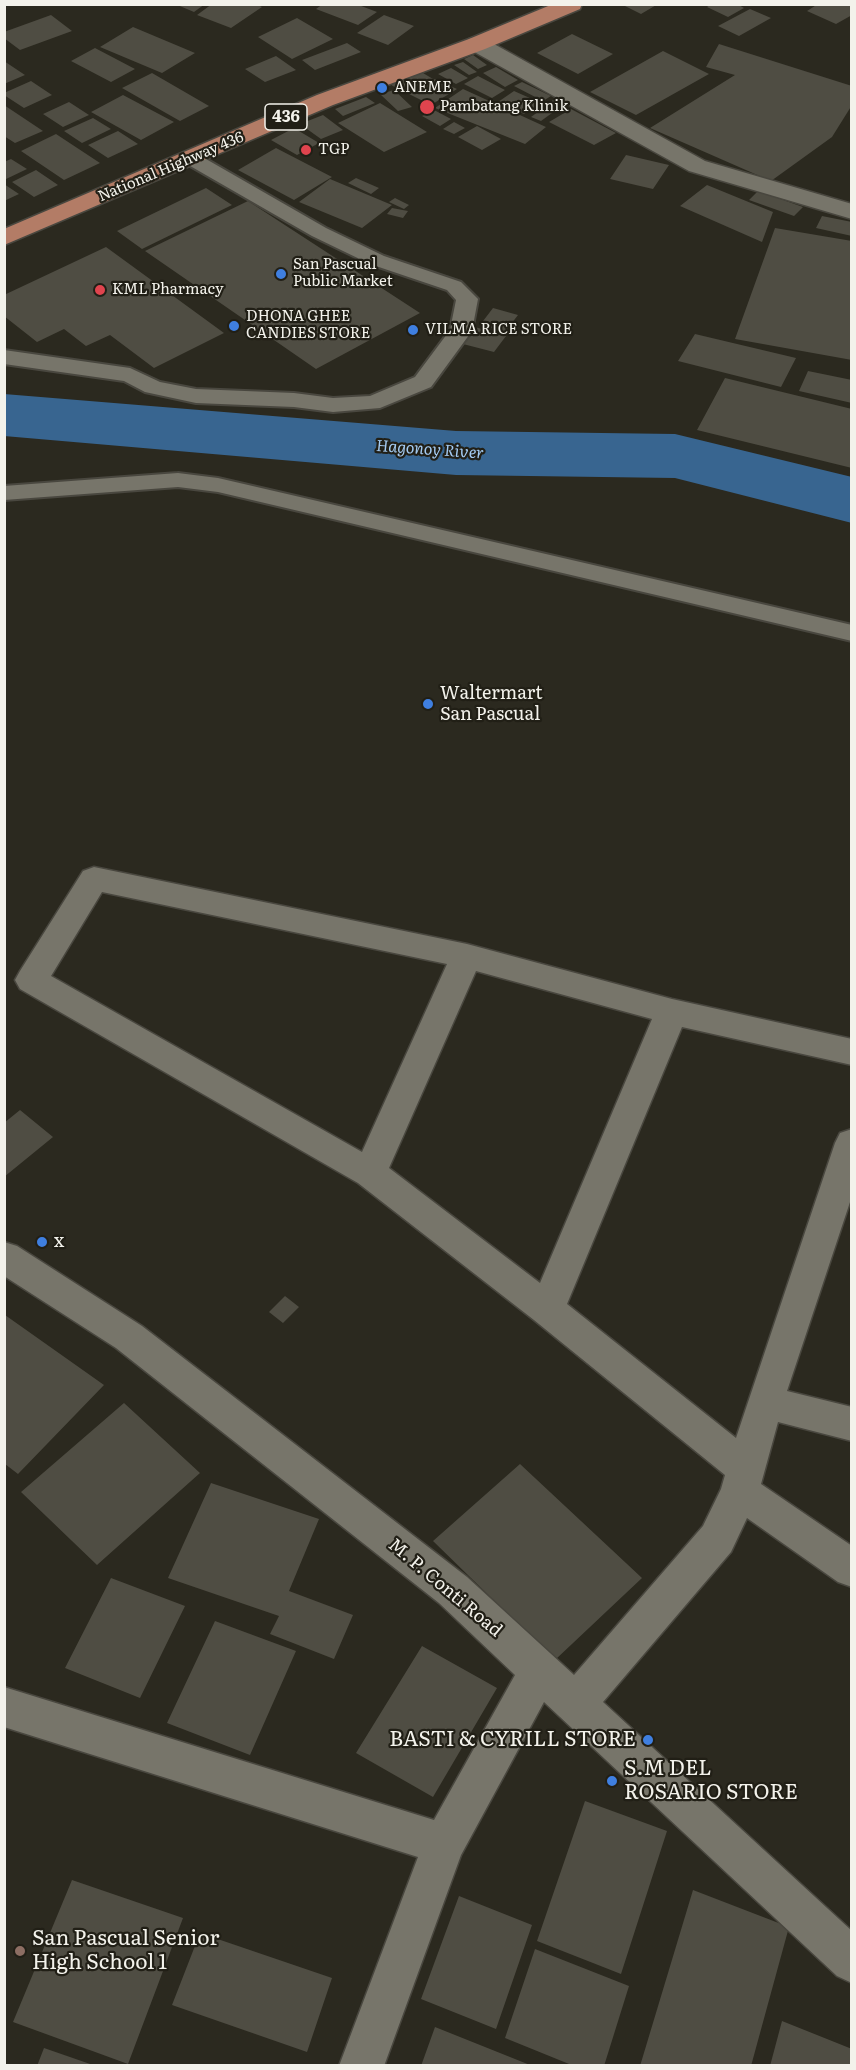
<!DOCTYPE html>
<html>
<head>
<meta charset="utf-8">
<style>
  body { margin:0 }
  #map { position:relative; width:856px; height:2070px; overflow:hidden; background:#2b291f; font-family:Literata,serif }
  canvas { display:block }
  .frame { position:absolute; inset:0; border:6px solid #f3f2eb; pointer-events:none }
</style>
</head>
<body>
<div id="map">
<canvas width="856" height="2070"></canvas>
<div class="frame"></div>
</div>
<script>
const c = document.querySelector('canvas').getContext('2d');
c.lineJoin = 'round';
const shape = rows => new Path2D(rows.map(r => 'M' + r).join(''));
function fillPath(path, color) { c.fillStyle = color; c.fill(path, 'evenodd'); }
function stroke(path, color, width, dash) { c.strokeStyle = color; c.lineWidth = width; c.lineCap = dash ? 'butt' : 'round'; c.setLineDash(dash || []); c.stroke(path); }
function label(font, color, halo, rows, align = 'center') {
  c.font = font + ' Literata,serif'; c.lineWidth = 4.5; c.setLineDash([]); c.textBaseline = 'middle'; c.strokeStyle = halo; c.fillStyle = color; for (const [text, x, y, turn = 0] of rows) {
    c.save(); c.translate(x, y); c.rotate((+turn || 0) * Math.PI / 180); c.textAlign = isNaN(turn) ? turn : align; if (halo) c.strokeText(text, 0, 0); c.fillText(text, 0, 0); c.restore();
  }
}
fillPath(shape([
  [4,394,456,431,675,434,852,477,852,523,675,478,456,475,4,436,4,394]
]), '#386590');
fillPath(shape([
  [175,4,205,4,194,12],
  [212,4,255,4,262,7,231,28,197,15],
  [323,4,356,4,377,12,358,25,316,9],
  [621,4,658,4,641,14],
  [711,4,737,4,744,8,728,17,707,7],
  [818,4,852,4,852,15,836,24,807,11],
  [750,9,771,18,739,36,718,26],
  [51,15,72,31,20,50,4,38,4,32],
  [384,15,414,26,388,45,357,33],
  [297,18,333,39,292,59,258,37],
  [133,27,195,53,162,73,100,47],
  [572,34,613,54,578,74,537,53],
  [347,43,361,52,315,70,302,60],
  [719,44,852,86,852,105,832,137,771,181,650,128,735,75,706,67],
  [95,48,135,69,111,82,71,61],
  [663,51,709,74,636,115,590,92],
  [473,55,487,65,478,69,464,59],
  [276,56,296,70,265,82,245,69],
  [4,61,25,75,4,84],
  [463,62,477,72,469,75,454,65],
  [496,67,518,80,505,87,483,73],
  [451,68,468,78,456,84,438,74],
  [418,70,433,79,403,92,388,83],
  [152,73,209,106,180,121,122,88],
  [478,76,505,90,492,98,464,84],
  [435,79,457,89,431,105,409,94],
  [31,81,52,95,24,108,4,95,4,93],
  [522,82,551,96,543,101,514,86],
  [463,89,546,127,525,144,435,108],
  [394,90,412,107,398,111,380,94],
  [514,91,541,103,524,114,498,102],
  [123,95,174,122,141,140,91,112],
  [366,97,375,103,343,116,335,109],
  [558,98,569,104,554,112,543,105],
  [69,102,89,115,63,127,43,114],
  [380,103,427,132,384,152,338,123],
  [4,105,43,131,15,143,4,136],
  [542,109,552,113,541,121,531,117],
  [571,109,616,133,594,145,549,122],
  [434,110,451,119,440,126,422,116],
  [323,115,343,130,321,139,300,124],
  [93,118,111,129,82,143,64,131],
  [454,122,465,128,454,134,443,129],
  [477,126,501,139,482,150,458,137],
  [294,128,319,143,297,155,271,140],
  [118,131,138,144,108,158,88,145],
  [56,134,100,163,64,180,21,151],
  [276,148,332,177,294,200,238,170],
  [626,155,669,165,653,189,610,179],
  [11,159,27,169,4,180,4,162],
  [36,170,58,185,34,197,12,182],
  [356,178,379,188,371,194,348,183],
  [330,179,392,205,362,228,299,202],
  [4,184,19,194,4,201],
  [707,185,773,212,762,242,680,206],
  [206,188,232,205,142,249,117,231],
  [758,191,803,207,794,216,749,200],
  [395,198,409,205,404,209,389,202],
  [248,201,420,313,316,369,145,251],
  [392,208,408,211,403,218,387,214],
  [822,216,852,222,852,236,816,228],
  [775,228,852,241,852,360,735,339],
  [106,247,224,333,154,368,110,335,86,346,64,329,37,342,4,316,4,295],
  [493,308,518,315,505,332,480,325],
  [475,327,506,336,494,352,463,344],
  [695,334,796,358,781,387,678,361],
  [808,371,852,380,852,403,799,391],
  [725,378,852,409,852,468,697,430],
  [20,1110,53,1137,4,1177,4,1123],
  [285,1296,299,1307,283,1323,269,1312],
  [5,1315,104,1385,18,1474,5,1464],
  [124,1403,200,1473,97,1565,21,1492],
  [520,1464,642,1578,555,1660,433,1541],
  [211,1483,319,1519,289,1591,353,1615,334,1659,270,1634,279,1616,168,1578],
  [111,1578,185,1606,140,1698,65,1668],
  [215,1621,296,1651,250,1755,167,1723],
  [422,1646,497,1688,433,1797,356,1753],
  [585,1801,667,1831,621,1974,537,1941],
  [72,1880,183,1918,128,2064,13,2022],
  [693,1890,789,1927,751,2066,640,2066],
  [459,1896,532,1925,496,2029,421,1999],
  [200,1933,332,1978,307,2052,172,2005],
  [535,1949,629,1986,604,2066,574,2066,505,2038],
  [782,2021,852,2049,852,2066,770,2066],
  [435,2027,530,2065,530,2066,421,2066],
  [44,2048,93,2065,93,2066,37,2066]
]), '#4f4d43');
const service = shape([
  [192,153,199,155,326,228,384,256,461,282,478,299,472,331,431,387,380,408,333,412,294,407,196,403,145,392,124,381,4,364,4,350,130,368,160,382,196,389,294,393,333,398,370,396,415,377,450,330,456,300,447,290,370,264,312,236,185,163,182,159,185,155,192,153],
  [178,473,218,478,852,625,852,641,218,492,178,487,4,500,4,486,178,473]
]);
const minor = shape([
  [477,37,485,39,705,161,852,204,852,219,689,171,469,49,466,44,469,39,477,37],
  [94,867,467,944,672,999,852,1039,852,1065,682,1027,567,1304,736,1438,835,1143,840,1133,852,1129,852,1196,787,1391,852,1407,852,1441,778,1422,761,1484,852,1546,852,1587,838,1582,747,1518,731,1552,603,1702,852,1931,852,1983,837,1976,544,1702,461,1855,384,2066,339,2066,418,1857,4,1727,4,1687,434,1820,515,1675,439,1603,116,1348,4,1276,4,1242,17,1246,142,1326,467,1577,574,1675,703,1526,721,1489,725,1475,534,1320,358,1183,20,989,15,980,20,971,83,871,94,867],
  [102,892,447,964,362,1152,51,976,102,892],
  [476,971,652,1019,540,1283,389,1168,476,971]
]);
const primary = shape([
  [553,4,582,4,580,9,485,49,333,105,4,245,4,229,317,95,469,39,553,4]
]);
stroke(service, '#49473f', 4);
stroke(minor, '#49473f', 3);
stroke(primary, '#49473f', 3);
fillPath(service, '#77756a');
fillPath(minor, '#77756a');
fillPath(primary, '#b37c66');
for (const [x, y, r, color] of [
  [382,88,6,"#3f7fe0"],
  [427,107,8,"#e0444e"],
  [306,150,6,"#e0444e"],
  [281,274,6,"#3f7fe0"],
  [100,290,6,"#e0444e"],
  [234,326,6,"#3f7fe0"],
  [413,330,6,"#3f7fe0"],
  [428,704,6,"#3f7fe0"],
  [42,1242,6,"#3f7fe0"],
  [648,1740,6,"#3f7fe0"],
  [612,1781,6,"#3f7fe0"],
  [20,1951,6,"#8d6e63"]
]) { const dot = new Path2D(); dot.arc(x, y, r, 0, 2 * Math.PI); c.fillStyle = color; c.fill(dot); stroke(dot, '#211f16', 2); }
label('15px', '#f3f2eb', '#211f16', [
  ["ANEME",394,88],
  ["Pambatang Klinik",440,107],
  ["TGP",318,150],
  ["San Pascual",293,265],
  ["Public Market",293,282],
  ["KML Pharmacy",112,290],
  ["DHONA GHEE",246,317],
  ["CANDIES STORE",246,334],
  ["VILMA RICE STORE",425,330]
], 'left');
label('15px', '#f3f2eb', '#211f16', [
  ["National Highway 436",171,167,-23]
]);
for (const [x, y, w] of [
  [286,117,42]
]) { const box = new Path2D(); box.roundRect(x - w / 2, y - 13, w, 26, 4.5); c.fillStyle = '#211f16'; c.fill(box); stroke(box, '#f3f2eb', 1.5); }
label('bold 16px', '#f3f2eb', null, [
  ["436",286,117]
]);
label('italic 16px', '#a4cbf2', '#211f16', [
  ["Hagonoy River",430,450,4]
]);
label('18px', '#f3f2eb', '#211f16', [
  ["Waltermart",440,694],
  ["San Pascual",440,715],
  ["x",54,1242]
], 'left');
label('18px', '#f3f2eb', '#211f16', [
  ["M. P. Conti Road",445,1588,40]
]);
label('21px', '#f3f2eb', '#211f16', [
  ["BASTI & CYRILL STORE",636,1740,"right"],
  ["S.M DEL",624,1769],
  ["ROSARIO STORE",624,1793],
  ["San Pascual Senior",32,1939],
  ["High School 1",32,1963]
], 'left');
</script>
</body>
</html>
